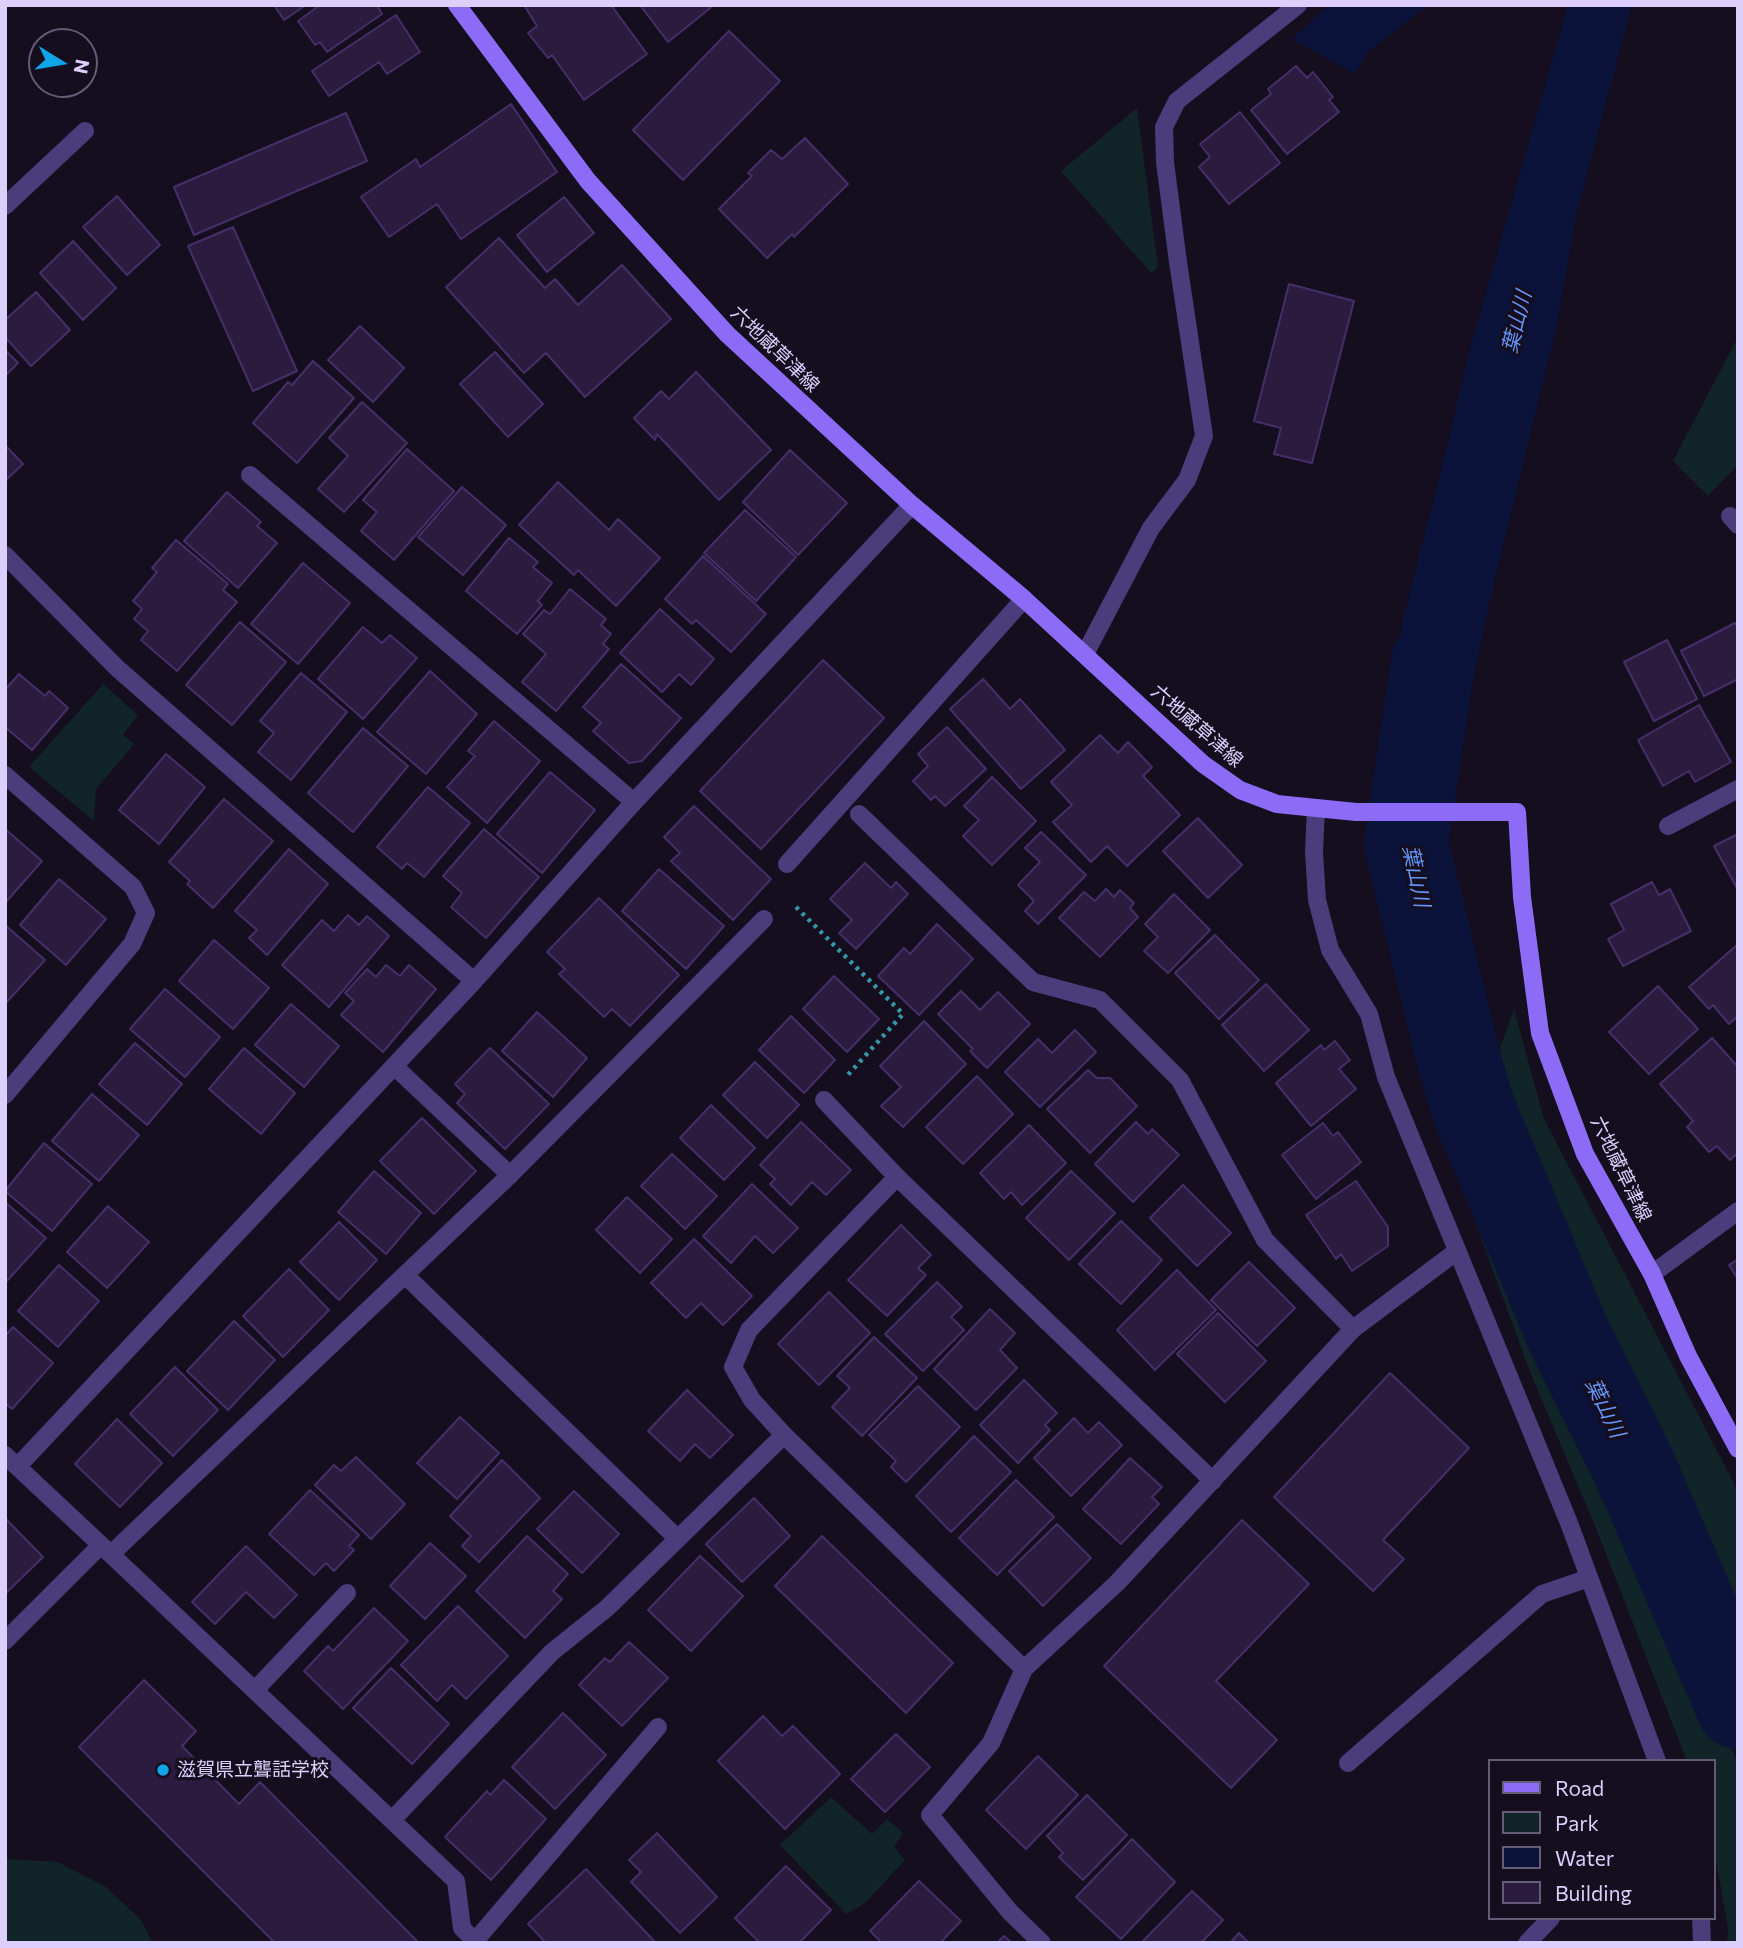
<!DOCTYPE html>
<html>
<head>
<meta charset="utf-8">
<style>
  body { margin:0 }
  #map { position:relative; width:1743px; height:1948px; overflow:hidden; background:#140e1f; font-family:Commissioner,sans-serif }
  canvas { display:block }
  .frame { position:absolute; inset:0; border:7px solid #ddcffc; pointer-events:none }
  .legend { position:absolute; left:1488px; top:1759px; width:228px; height:161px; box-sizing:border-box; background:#140e1f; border:2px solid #645b77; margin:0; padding:9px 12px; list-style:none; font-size:21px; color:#ddcffc }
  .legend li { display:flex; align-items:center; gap:14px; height:35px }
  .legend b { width:35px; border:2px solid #645b77 }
  .north { position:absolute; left:28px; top:28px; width:70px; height:70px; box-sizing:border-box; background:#140e1f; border:2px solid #645b77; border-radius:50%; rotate:101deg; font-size:19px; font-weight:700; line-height:28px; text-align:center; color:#ddcffc }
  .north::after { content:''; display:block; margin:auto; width:24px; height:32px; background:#0fa5e8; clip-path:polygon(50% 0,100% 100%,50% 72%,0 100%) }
</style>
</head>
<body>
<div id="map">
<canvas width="1743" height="1948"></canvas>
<div class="frame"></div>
<ul class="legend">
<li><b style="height:9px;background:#8c6cf6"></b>Road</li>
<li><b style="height:19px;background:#112428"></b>Park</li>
<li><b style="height:19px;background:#0c133a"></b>Water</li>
<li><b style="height:19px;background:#2a1b3f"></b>Building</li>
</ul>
<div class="north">N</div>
</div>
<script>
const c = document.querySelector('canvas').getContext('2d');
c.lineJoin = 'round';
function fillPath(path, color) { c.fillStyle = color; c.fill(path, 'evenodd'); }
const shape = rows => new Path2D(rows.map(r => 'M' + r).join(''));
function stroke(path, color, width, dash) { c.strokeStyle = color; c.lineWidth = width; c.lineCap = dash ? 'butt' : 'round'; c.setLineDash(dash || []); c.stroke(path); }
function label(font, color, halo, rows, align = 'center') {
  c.font = font + ' Commissioner,"Noto Sans JP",sans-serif'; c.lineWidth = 6; c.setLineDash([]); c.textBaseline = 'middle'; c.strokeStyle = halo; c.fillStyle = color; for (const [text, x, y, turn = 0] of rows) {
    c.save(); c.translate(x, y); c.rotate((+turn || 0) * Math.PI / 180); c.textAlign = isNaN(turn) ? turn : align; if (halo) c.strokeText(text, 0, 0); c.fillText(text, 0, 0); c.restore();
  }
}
fillPath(shape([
  [1137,108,1158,267,1151,273,1061,171],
  [1738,337,1738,465,1708,496,1673,461],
  [103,684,138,715,123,735,134,744,96,789,94,821,29,767],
  [1514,1009,1544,1119,1738,1491,1738,1620,1638,1388,1580,1276,1501,1103,1496,1059],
  [1453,1101,1738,1763,1738,1943,1727,1943,1728,1928,1713,1843,1713,1761,1687,1761,1595,1526,1530,1372,1435,1111],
  [831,1797,872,1834,887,1819,903,1833,894,1847,905,1860,864,1904,846,1914,780,1845],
  [5,1859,58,1862,106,1887,141,1920,153,1943,5,1943]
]), '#112428');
fillPath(shape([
  [1329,5,1428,5,1368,52,1355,74,1292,39],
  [1568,5,1632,5,1576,216,1556,329,1489,604,1469,701,1461,760,1427,775,1382,777,1383,730,1403,620,1449,438,1469,352]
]), '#0c133a');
stroke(shape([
  [1433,662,1406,844,1458,1056,1472,1105,1568,1334,1633,1465,1738,1707]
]), '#0c133a', 84);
const building = shape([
  [274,5,306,5,284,20,274,5],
  [320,5,377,5,382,14,327,52,320,42,315,45,298,21,320,5],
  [524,5,611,5,647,54,584,100,552,55,548,58,528,33,537,26,524,5],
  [640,5,714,5,668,42,640,5],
  [396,15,420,52,387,74,379,62,329,96,312,71,396,15],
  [729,31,780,81,683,180,633,130,729,31],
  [1296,66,1307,78,1313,72,1333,97,1329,100,1339,112,1287,154,1251,110,1271,94,1268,89,1296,66],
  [511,104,557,172,461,239,437,204,389,237,361,197,416,159,420,167,511,104],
  [1240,112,1280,163,1229,204,1199,167,1210,157,1200,144,1240,112],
  [346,113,367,161,194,235,174,187,346,113],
  [805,138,848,184,794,237,792,234,767,258,719,209,752,176,748,173,771,150,782,159,805,138],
  [117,196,160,245,127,275,83,227,117,196],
  [564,197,594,233,547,272,517,235,564,197],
  [233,227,297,371,253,391,188,246,233,227],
  [499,238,545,288,555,279,578,305,622,265,671,319,585,397,546,353,524,373,446,287,499,238],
  [73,241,116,288,83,320,40,273,73,241],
  [1289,284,1354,301,1312,463,1274,454,1281,428,1254,421,1289,284],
  [36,292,70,330,31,366,5,337,5,320,36,292],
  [360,326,404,368,373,402,328,360,360,326],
  [5,350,18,363,5,376,5,350],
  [495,352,543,404,508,437,460,384,495,352],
  [313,361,354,398,297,463,253,423,288,382,292,385,313,361],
  [696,372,771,450,719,500,657,434,655,440,634,418,661,391,669,399,696,372],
  [362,402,407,443,344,512,318,489,348,456,329,438,362,402],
  [5,445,23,464,5,481,5,445],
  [407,449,454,491,394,560,361,531,377,512,363,500,407,449],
  [790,450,847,503,798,555,743,502,790,450],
  [558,482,609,530,618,519,660,558,616,606,578,570,574,575,519,525,558,482],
  [462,487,506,525,463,575,418,537,462,487],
  [227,492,261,522,257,526,277,543,238,588,184,541,227,492],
  [745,510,796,557,756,601,704,553,745,510],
  [509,538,538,562,533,567,552,583,538,601,542,605,517,634,466,591,509,538],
  [176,540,228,584,223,590,237,602,177,671,141,640,148,631,134,619,142,609,133,601,157,572,152,568,176,540],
  [703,556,766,614,731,652,696,620,692,624,665,599,703,556],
  [303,563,350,603,298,664,251,624,303,563],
  [570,589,606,619,601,625,611,634,603,644,609,649,556,711,522,682,546,654,523,634,544,610,550,614,570,589],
  [660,609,714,659,691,685,679,674,662,692,620,653,660,609],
  [240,622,286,662,232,725,186,685,240,622],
  [1735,623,1738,628,1738,679,1704,696,1681,651,1735,623],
  [363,627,382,643,390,635,417,658,363,719,318,679,363,627],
  [1667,640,1697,699,1654,721,1624,662,1667,640],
  [823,660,884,718,761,849,700,791,823,660],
  [621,664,681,718,642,761,629,763,593,731,601,723,583,707,621,664],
  [430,671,477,714,426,774,377,732,430,671],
  [301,673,347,712,291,780,258,752,274,733,260,721,301,673],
  [19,674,45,696,49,691,68,708,32,750,5,727,5,690,19,674],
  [983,679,1010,709,1020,699,1065,750,1021,789,950,709,983,679],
  [1699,705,1731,762,1695,782,1689,771,1663,786,1638,740,1699,705],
  [494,721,540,761,487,823,447,787,475,756,468,751,494,721],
  [947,727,986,769,945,806,935,796,931,800,913,781,928,766,918,754,947,727],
  [363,728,408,766,353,832,308,793,363,728],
  [1100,735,1118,753,1128,742,1152,767,1143,776,1180,815,1127,866,1107,846,1091,862,1053,822,1072,805,1051,782,1100,735],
  [166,754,205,787,159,844,119,810,166,754],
  [550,772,595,810,542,873,497,834,550,772],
  [992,777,1036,821,992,865,963,836,979,820,964,806,992,777],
  [428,787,470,823,424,877,407,863,402,869,377,847,428,787],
  [224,799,273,841,213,908,187,884,190,881,169,862,224,799],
  [694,806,771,879,733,920,671,861,680,853,664,837,694,806],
  [1198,818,1242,865,1208,898,1163,851,1198,818],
  [5,829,42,861,5,903,5,829],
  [484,829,539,877,486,938,451,907,462,893,443,876,484,829],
  [1041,832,1086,875,1038,924,1025,911,1034,901,1018,885,1040,862,1025,848,1041,832],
  [1738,834,1738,890,1714,846,1738,834],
  [289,849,328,884,267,955,249,938,257,930,235,911,289,849],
  [865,863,891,888,896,882,908,894,856,949,839,933,852,920,830,899,865,863],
  [659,869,724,926,686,969,622,911,659,869],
  [59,879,106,919,66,965,20,925,59,879],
  [1652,882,1659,895,1670,889,1691,931,1623,966,1608,939,1624,930,1611,904,1652,882],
  [1106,889,1114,897,1120,890,1134,903,1130,908,1138,917,1100,957,1059,918,1084,892,1095,901,1106,889],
  [1174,894,1210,930,1168,973,1144,951,1158,937,1145,924,1174,894],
  [599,898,679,975,630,1026,612,1009,604,1017,559,974,565,969,547,952,599,898],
  [348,915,359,925,367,916,389,936,329,1007,282,965,322,920,334,931,348,915],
  [937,924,973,959,919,1015,878,976,904,948,910,954,937,924],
  [5,925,45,960,5,1004,5,925],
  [1215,935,1259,980,1219,1019,1175,973,1215,935],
  [214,940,269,988,233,1029,179,981,214,940],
  [1738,944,1738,1016,1729,1024,1713,1005,1709,1009,1689,987,1738,944],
  [386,965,400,976,409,965,436,989,383,1052,341,1015,354,1001,345,993,367,969,376,977,386,965],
  [834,976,879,1019,847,1052,803,1009,834,976],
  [1266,984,1309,1030,1264,1071,1222,1025,1266,984],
  [1658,986,1698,1029,1649,1074,1609,1032,1658,986],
  [165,989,220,1037,185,1077,130,1029,165,989],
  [961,991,980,1010,998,992,1030,1024,987,1068,970,1051,973,1049,938,1014,961,991],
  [291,1004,339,1046,304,1087,255,1045,291,1004],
  [537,1012,587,1058,553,1097,502,1051,537,1012],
  [791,1016,835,1060,804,1093,759,1050,791,1016],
  [924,1021,966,1064,903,1127,881,1106,901,1087,880,1066,924,1021],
  [1075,1030,1096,1052,1040,1107,1005,1072,1038,1039,1052,1053,1075,1030],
  [1712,1038,1738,1067,1738,1153,1730,1160,1717,1146,1709,1152,1687,1127,1693,1121,1660,1084,1712,1038],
  [1335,1041,1350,1060,1339,1069,1356,1089,1311,1126,1276,1083,1321,1045,1324,1050,1335,1041],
  [135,1043,182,1084,147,1125,99,1084,135,1043],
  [244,1048,295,1093,261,1134,209,1089,244,1048],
  [490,1048,549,1104,505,1149,457,1103,465,1094,455,1084,490,1048],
  [755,1062,799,1105,767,1138,723,1095,755,1062],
  [1088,1070,1097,1078,1110,1078,1137,1106,1090,1153,1047,1109,1088,1070],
  [977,1076,1013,1114,963,1164,926,1127,977,1076],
  [92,1094,139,1135,99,1181,52,1141,92,1094],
  [711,1105,755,1148,724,1180,680,1138,711,1105],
  [422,1118,476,1171,434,1214,380,1161,422,1118],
  [801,1122,851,1170,826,1195,812,1182,791,1205,770,1184,775,1179,760,1165,801,1122],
  [1136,1122,1148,1134,1152,1129,1179,1155,1133,1202,1095,1164,1136,1122],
  [1323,1123,1333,1136,1338,1132,1361,1162,1316,1199,1282,1155,1323,1123],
  [1029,1125,1066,1163,1022,1205,1011,1192,1004,1199,980,1173,1029,1125],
  [44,1143,92,1184,52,1231,5,1191,44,1143],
  [672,1154,717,1196,685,1229,641,1186,672,1154],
  [374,1171,421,1213,386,1254,338,1212,374,1171],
  [1071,1171,1115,1213,1069,1260,1026,1218,1071,1171],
  [1356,1181,1388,1227,1388,1246,1352,1271,1341,1254,1336,1259,1306,1215,1356,1181],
  [752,1184,798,1228,773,1253,755,1236,731,1263,703,1236,752,1184],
  [1183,1185,1231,1233,1197,1266,1150,1218,1183,1185],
  [627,1197,672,1239,640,1273,596,1230,627,1197],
  [5,1202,46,1238,5,1283,5,1202],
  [108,1206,149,1242,107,1288,67,1252,108,1206],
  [1121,1221,1162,1260,1121,1304,1079,1264,1121,1221],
  [339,1222,377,1260,339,1300,300,1262,339,1222],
  [901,1225,931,1255,918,1268,926,1275,887,1316,848,1280,901,1225],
  [694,1239,752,1296,723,1325,701,1303,686,1318,651,1283,694,1239],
  [1738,1259,1738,1279,1729,1265,1738,1259],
  [1249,1262,1295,1308,1257,1346,1211,1300,1249,1262],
  [59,1265,99,1301,58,1347,18,1311,59,1265],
  [289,1269,329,1310,283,1357,243,1316,289,1269],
  [1177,1270,1216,1310,1155,1370,1117,1330,1177,1270],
  [937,1282,962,1307,951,1317,964,1330,923,1371,885,1334,937,1282],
  [829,1292,870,1333,819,1385,778,1344,829,1292],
  [990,1309,1015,1333,1000,1350,1017,1368,976,1410,934,1369,990,1309],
  [1218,1313,1266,1361,1225,1402,1177,1354,1218,1313],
  [234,1321,275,1360,228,1410,187,1371,234,1321],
  [13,1327,53,1363,12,1409,5,1403,5,1336,13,1327],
  [874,1337,917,1378,862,1436,832,1407,850,1388,837,1376,874,1337],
  [175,1367,218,1410,173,1456,130,1414,175,1367],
  [1390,1373,1469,1448,1383,1540,1404,1559,1373,1591,1274,1497,1390,1373],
  [1024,1380,1057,1413,1045,1425,1050,1430,1018,1463,980,1425,1024,1380],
  [918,1386,960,1427,906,1482,891,1467,896,1461,869,1435,918,1386],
  [687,1390,733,1435,710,1458,695,1444,680,1461,648,1431,687,1390],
  [460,1417,499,1453,457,1499,417,1463,460,1417],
  [1074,1418,1088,1433,1099,1422,1122,1445,1071,1496,1034,1458,1074,1418],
  [117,1419,162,1463,120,1507,75,1464,117,1419],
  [974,1436,1011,1472,951,1532,916,1496,974,1436],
  [356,1457,405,1504,371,1539,315,1485,334,1465,341,1471,356,1457],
  [1130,1458,1162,1487,1152,1497,1159,1504,1121,1544,1083,1509,1130,1458],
  [502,1460,540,1498,479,1562,462,1546,471,1536,450,1516,502,1460],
  [1016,1480,1054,1517,997,1575,959,1538,1016,1480],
  [310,1490,359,1535,349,1546,354,1550,334,1571,326,1563,314,1575,269,1534,310,1490],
  [574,1491,619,1534,582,1573,537,1529,574,1491],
  [754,1498,790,1536,742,1582,706,1544,754,1498],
  [5,1518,43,1557,5,1594,5,1518],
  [1242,1520,1309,1584,1216,1681,1277,1740,1231,1788,1104,1666,1242,1520],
  [1057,1524,1091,1558,1043,1606,1009,1571,1057,1524],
  [527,1536,568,1574,553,1591,562,1599,525,1638,476,1591,527,1536],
  [822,1536,953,1663,906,1713,775,1586,822,1536],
  [430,1543,466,1576,425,1619,390,1586,430,1543],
  [246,1546,297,1595,274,1618,246,1592,215,1624,192,1602,246,1546],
  [700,1556,743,1596,691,1651,648,1610,700,1556],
  [458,1606,508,1656,466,1699,452,1685,437,1701,401,1665,458,1606],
  [374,1608,408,1641,343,1709,304,1671,328,1646,333,1651,374,1608],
  [629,1642,668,1678,622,1726,579,1685,605,1658,610,1662,629,1642],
  [391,1668,449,1724,412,1764,353,1708,391,1668],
  [144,1680,196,1731,182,1746,239,1804,260,1782,419,1943,275,1943,79,1747,144,1680],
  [563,1713,606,1755,555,1809,512,1767,563,1713],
  [763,1716,782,1736,793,1726,840,1774,785,1829,718,1761,763,1716],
  [896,1734,930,1767,885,1812,851,1779,896,1734],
  [1038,1756,1078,1795,1026,1849,986,1810,1038,1756],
  [504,1780,546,1819,491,1880,445,1837,487,1791,490,1795,504,1780],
  [1087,1795,1127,1835,1083,1880,1059,1857,1063,1853,1047,1836,1087,1795],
  [657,1833,717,1897,680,1933,631,1882,641,1872,629,1860,657,1833],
  [1132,1839,1175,1882,1121,1939,1076,1897,1132,1839],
  [786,1866,831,1910,799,1943,760,1943,735,1918,786,1866],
  [586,1869,656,1943,546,1943,528,1924,586,1869],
  [919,1881,961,1921,940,1943,882,1943,870,1931,919,1881],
  [1192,1891,1223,1920,1201,1943,1141,1943,1192,1891],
  [1239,1933,1249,1943,1230,1943,1239,1933],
  [1004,1936,1012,1943,997,1943,1004,1936]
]);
fillPath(building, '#2a1b3f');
stroke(building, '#462f69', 2);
stroke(shape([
  [796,907,903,1014,846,1077]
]), '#3598a9', 4.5, [3.5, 5]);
stroke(shape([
  [394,1066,510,1175],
  [1348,1763,1542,1594,1589,1578],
  [475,1941,658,1727]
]), '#4b3c7b', 18);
stroke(shape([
  [5,206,85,131],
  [250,475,634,802],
  [1730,516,1738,525],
  [5,555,117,668,474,981],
  [1085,654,1151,528,1187,480,1204,436,1178,262,1165,162,1164,127,1177,101,1298,5],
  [5,775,133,887,146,913,132,944,5,1095],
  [1316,808,1314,852,1317,900,1330,950,1369,1014,1386,1077,1569,1523,1657,1761],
  [859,814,1033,982,1100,1000,1180,1080,1265,1240,1353,1329],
  [1668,826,1738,789],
  [787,864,1024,599],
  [824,1100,897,1177],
  [1652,1274,1738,1211],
  [406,1276,677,1538],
  [5,1455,101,1545],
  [18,1466,474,981,634,802,912,505],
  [111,1554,510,1175,764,919],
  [5,1641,101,1545,456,1881,462,1928,477,1943],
  [1024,1669,784,1435,752,1400,733,1367,749,1330,897,1177,1213,1481],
  [255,1690,347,1593],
  [393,1819,552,1652,607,1608,784,1435],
  [1701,1918,1702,1943],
  [1042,1943,1010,1912,930,1815,991,1743,1024,1669,1117,1583,1353,1329,1457,1251],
  [1527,1943,1551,1918]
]), '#4b3c7b', 18);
stroke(shape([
  [457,5,588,181,727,334,912,505,1024,599,1203,764,1240,790,1277,804,1356,812,1517,812,1522,897,1540,1033,1585,1154,1652,1274,1688,1356,1738,1449]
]), '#8c6cf6', 18);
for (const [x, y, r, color] of [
  [163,1770,7,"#0fa5e8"]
]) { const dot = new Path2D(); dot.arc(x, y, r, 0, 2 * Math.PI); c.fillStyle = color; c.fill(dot); stroke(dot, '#140e1f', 2.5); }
label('19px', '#ddcffc', '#140e1f', [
  ["六地蔵草津線",775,349,44],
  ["六地蔵草津線",1197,726,41],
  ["六地蔵草津線",1621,1169,64]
]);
label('19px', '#ddcffc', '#140e1f', [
  ["滋賀県立聾話学校",177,1770]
], 'left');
label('italic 21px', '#6393f5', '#140e1f', [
  ["葉山川",1517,322,-76],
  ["葉山川",1416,876,78],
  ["葉山川",1605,1408,64]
]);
</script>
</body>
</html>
